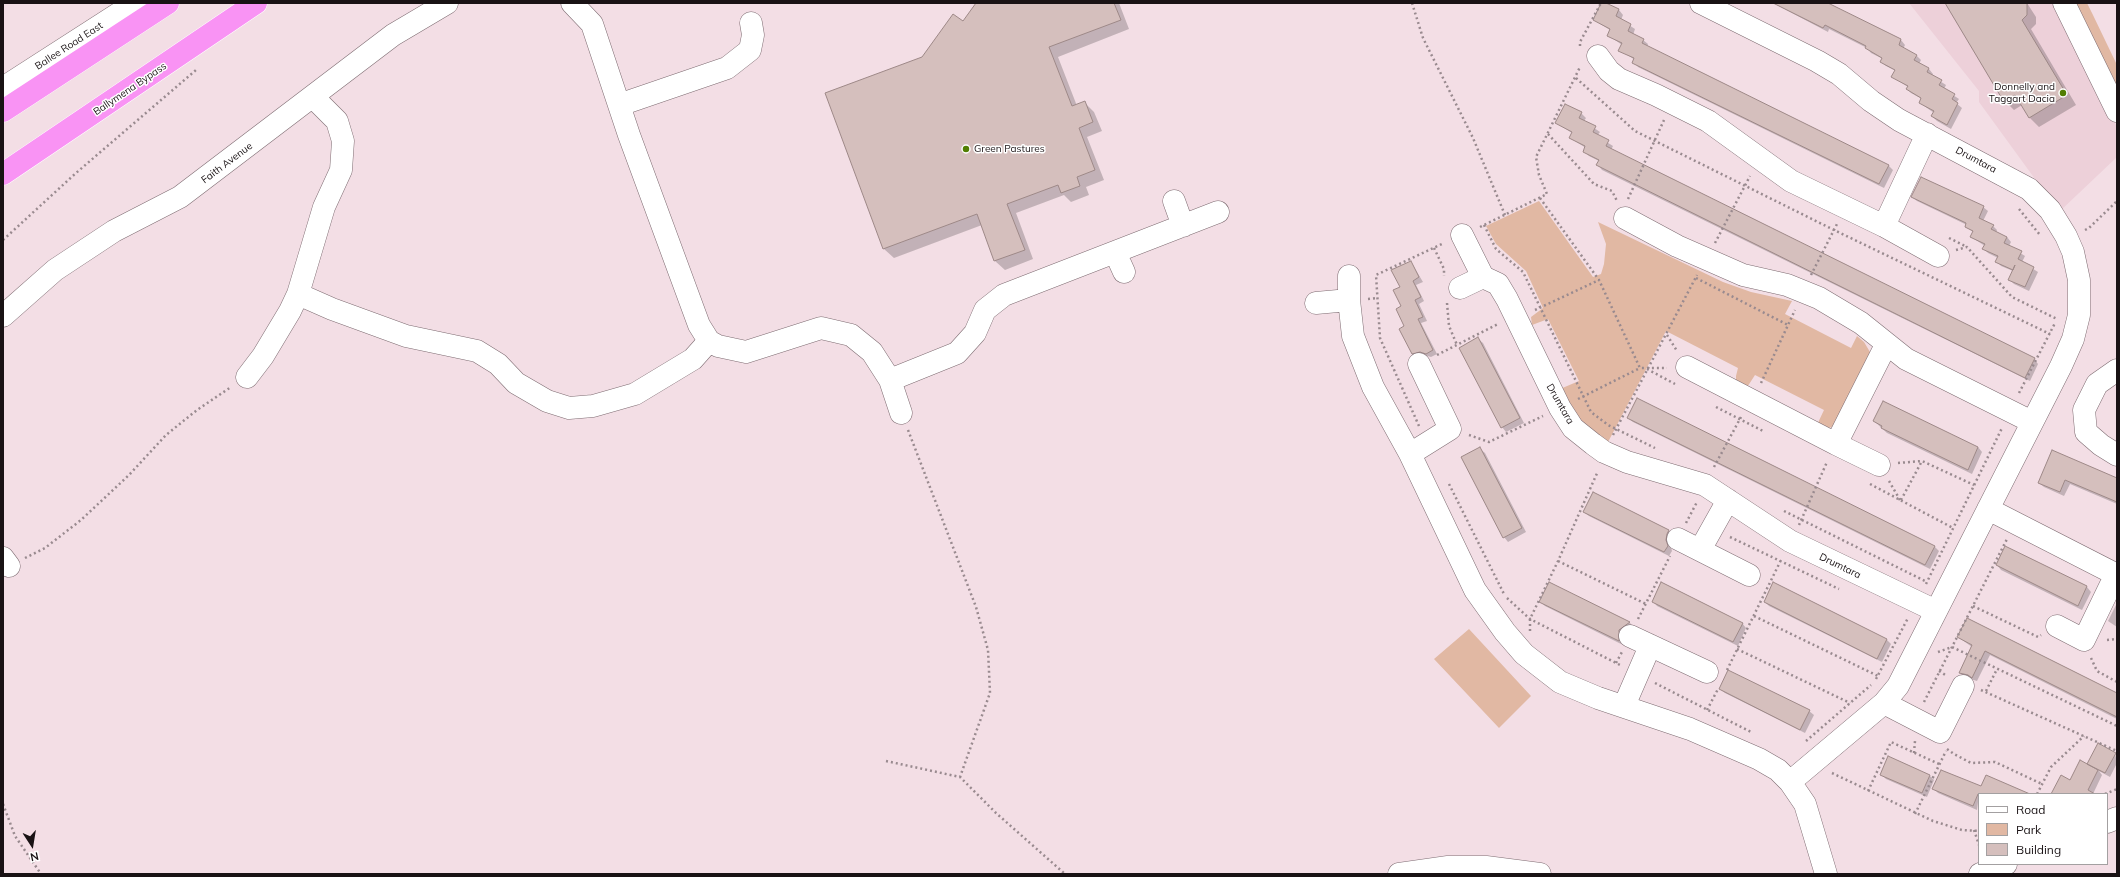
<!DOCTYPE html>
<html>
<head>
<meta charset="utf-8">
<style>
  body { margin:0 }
  #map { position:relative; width:2120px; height:877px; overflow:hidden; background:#f3dee5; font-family:Mulish,sans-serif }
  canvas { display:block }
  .frame { position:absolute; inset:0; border:4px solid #191214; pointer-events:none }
  .legend { position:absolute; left:1978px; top:793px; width:130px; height:72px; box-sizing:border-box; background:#fff; border:1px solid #a3a0a1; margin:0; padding:5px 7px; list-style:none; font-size:12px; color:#191214 }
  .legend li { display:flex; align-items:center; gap:8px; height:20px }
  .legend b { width:20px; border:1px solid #a3a0a1 }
  .north { position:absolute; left:12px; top:825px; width:40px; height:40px; -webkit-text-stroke:3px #fff; paint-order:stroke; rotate:168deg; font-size:11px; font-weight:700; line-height:16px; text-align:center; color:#191214 }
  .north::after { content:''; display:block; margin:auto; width:14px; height:18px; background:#191214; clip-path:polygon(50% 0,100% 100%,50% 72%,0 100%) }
</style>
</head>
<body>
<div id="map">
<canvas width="2120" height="877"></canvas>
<div class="frame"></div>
<ul class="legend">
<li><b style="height:5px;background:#fff"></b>Road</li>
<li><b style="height:11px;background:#e1b8a3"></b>Park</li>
<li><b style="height:11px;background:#d5bfbd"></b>Building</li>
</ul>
<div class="north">N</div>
</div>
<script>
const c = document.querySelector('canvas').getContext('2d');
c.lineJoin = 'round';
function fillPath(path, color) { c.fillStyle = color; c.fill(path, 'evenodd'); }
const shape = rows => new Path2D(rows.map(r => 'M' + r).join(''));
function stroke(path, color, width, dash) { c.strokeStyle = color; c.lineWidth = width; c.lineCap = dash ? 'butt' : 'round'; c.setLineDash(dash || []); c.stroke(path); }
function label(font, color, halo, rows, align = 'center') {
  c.font = font + ' Mulish,sans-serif'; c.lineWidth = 3; c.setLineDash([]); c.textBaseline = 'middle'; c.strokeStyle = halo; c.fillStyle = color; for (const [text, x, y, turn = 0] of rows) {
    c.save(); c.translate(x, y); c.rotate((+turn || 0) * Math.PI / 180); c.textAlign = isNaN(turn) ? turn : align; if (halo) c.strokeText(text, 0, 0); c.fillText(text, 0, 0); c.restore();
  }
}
fillPath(shape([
  [1909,3,2055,3,2117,127,2117,157,2059,212,1979,102,1979,91]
]), '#edd0d9');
fillPath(shape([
  [2076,3,2087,3,2092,13,2117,65,2117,87],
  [1539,201,1593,277,1601,274,1604,264,1606,244,1598,222,1723,282,1751,292,1792,301,1785,314,1851,348,1857,336,1864,342,1870,352,1868,363,1836,426,1824,429,1816,427,1824,410,1755,375,1744,392,1736,384,1736,376,1738,368,1666,331,1607,444,1589,434,1560,389,1579,381,1548,319,1532,325,1531,317,1543,308,1526,271,1496,244,1486,226],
  [1469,629,1531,696,1499,728,1434,659]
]), '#e1b8a3');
fillPath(shape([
  [977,3,1119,3,1129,29,1058,57,1077,106,1085,103,1094,112,1102,131,1087,137,1104,180,1086,187,1089,195,1071,202,1064,195,1016,213,1033,259,1005,270,995,261,982,225,894,258,884,249,826,94,922,58,963,22],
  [1602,3,1619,10,1623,15,1621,20,1635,29,1633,35,1643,40,1648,44,1647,47,1888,165,1893,170,1884,188,1638,67,1634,62,1635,60,1620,50,1622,45,1608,35,1610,30,1594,20],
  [1773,3,1825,3,1901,40,1905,45,1903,49,1916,55,1921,60,1919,64,1929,69,1933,74,1932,76,1946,85,1944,89,1959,99,1956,103,1962,108,1951,129,1937,121,1932,116,1934,113,1920,103,1922,99,1911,93,1907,89,1908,87,1893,77,1896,71,1886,66,1881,62,1883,59,1871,53,1867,48,1829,29,1828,32],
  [1946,3,2027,3,2036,17,2036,24,2031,29,2076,105,2039,127,2030,118,2022,105,2014,110,2005,101],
  [1581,113,1586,118,1584,121,1600,132,1597,136,1613,146,1611,150,2034,359,2038,364,2030,381,1602,170,1598,165,1599,161,1589,156,1584,151,1586,148,1570,138,1572,133,1557,123],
  [1912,197,1983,207,1988,211,1983,221,1993,226,1997,230,1996,233,2007,237,2011,242,2009,246,2025,256,2022,262,2038,272,2029,291,2014,284,2009,279,2013,271,2001,266,1997,262,1998,258,1988,253,1984,249,1985,246,1971,237,1973,232,1966,227,1967,225,1917,201],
  [1411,262,1423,282,1416,285,1424,301,1419,304,1427,321,1421,323,1437,354,1431,357,1424,355,1416,358,1412,354,1405,326,1401,287],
  [1478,339,1483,343,1524,423,1506,432,1502,427],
  [1628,418,1934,546,1939,551,1930,569,1633,422],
  [1874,421,1978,447,1982,452,1972,474,1887,433],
  [1480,449,1485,453,1526,532,1508,542,1504,537],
  [2053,451,2117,479,2117,504,2070,484,2064,496,2044,487,2039,483],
  [1593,494,1669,531,1673,536,1670,544,1672,551,1669,556,1589,516,1584,512],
  [2006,547,2087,587,2091,592,2082,610,2001,570,1997,565],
  [1549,583,1630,623,1634,627,1623,635,1623,645,1545,606,1540,601],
  [1653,601,1742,623,1746,628,1738,646,1657,606],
  [1765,602,1887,640,1891,644,1882,662,1769,606],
  [2117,603,2117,627,2108,621],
  [1958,637,2117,694,2117,719,1990,655,1977,681,1964,677,1960,673,1972,647],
  [1720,689,1809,711,1814,715,1805,733,1725,693],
  [2115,753,2117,763,2110,777,2099,771,2102,775,2093,794,2052,794,2091,766,2088,763],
  [1889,758,1930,776,1934,780,1927,797,1886,779,1881,774],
  [1934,789,2028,794,1979,794,1977,810,1938,793]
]), '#0003');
const building = shape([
  [976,3,1114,3,1121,20,1049,47,1072,106,1085,101,1093,122,1079,128,1095,170,1077,177,1080,186,1061,193,1058,185,1007,204,1025,250,994,261,977,214,883,249,825,93,922,57,953,14,963,21,976,3],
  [1601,3,1606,3,1619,9,1616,16,1631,24,1628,31,1644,39,1642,43,1889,165,1879,184,1632,63,1634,58,1618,51,1622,43,1607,36,1610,29,1593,20,1601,3],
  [1773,3,1828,3,1901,39,1899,45,1917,55,1914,60,1929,68,1927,72,1942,80,1939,85,1955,94,1952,99,1958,103,1947,125,1931,116,1934,111,1919,103,1921,98,1906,89,1908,86,1891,77,1895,70,1880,62,1882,58,1865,48,1866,46,1825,25,1823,28,1773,3],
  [1945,3,2027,3,2027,15,2022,20,2067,95,2029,118,2015,95,2004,102,1945,3],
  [1565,104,1582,112,1579,118,1596,126,1593,132,1609,140,1606,146,2035,358,2025,378,1596,165,1599,160,1583,152,1585,146,1569,138,1572,132,1555,123,1565,104],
  [1921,177,1984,206,1979,218,1994,225,1991,229,2007,237,2004,243,2022,251,2018,259,2034,267,2025,287,2008,280,2015,265,2013,270,1995,262,1998,256,1982,249,1985,244,1970,237,1973,231,1965,227,1966,223,1911,197,1921,177],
  [1411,261,1419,277,1413,281,1421,297,1415,300,1423,317,1418,319,1433,350,1426,354,1420,352,1412,354,1399,329,1404,326,1396,309,1401,306,1393,290,1400,287,1391,270,1411,261],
  [1478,337,1520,418,1501,428,1459,348,1478,337],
  [1637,398,1935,546,1925,565,1627,418,1637,398],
  [1883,401,1978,447,1968,470,1881,428,1882,426,1873,421,1883,401],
  [1480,447,1522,528,1503,538,1461,457,1480,447],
  [2052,450,2117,478,2117,502,2065,480,2060,492,2038,483,2052,450],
  [1593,492,1669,530,1667,534,1666,540,1668,546,1664,552,1583,512,1593,492],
  [2005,546,2087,586,2078,606,1996,565,2005,546],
  [1549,582,1630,622,1619,630,1619,641,1539,602,1549,582],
  [1661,582,1743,623,1733,642,1652,602,1661,582],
  [1773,582,1887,639,1877,659,1764,602,1773,582],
  [1967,618,2117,693,2117,717,1985,651,1972,678,1968,675,1959,673,1972,645,1957,637,1967,618],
  [1728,670,1810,710,1800,730,1719,689,1728,670],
  [2098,743,2116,753,2105,773,2087,764,2098,743],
  [1888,756,1930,775,1922,793,1880,775,1888,756],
  [2080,760,2098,770,2088,790,2095,794,2051,794,2061,775,2070,780,2080,760],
  [1941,770,1981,786,1986,775,2030,794,1978,794,1973,806,1932,789,1941,770]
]);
fillPath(building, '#d5bfbd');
stroke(building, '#9d8887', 1);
const minor = shape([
  [572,3,592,24,629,135,699,325,709,341,718,346,746,352,821,328,851,335,872,352,890,380,901,413],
  [1701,3,1817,61,1839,74,1871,101,1899,120,2029,189,2050,210,2066,236,2073,252,2079,280,2079,315,2073,339,2061,366,1898,686,1884,703,1790,782],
  [2064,3,2117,111],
  [1598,56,1609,71,1619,79,1656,95,1708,121,1791,181,1884,226,1927,134],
  [3,88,135,3],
  [619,105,727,68,750,50,753,35,751,23],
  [1174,201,1183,226],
  [1625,218,1677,246,1743,275,1787,285,1819,298,1861,323,1906,359,2032,422],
  [1884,226,1938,256],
  [1462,235,1483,277,1498,284,1507,299,1560,408,1573,428,1593,444,1604,452,1627,462,1705,485,1790,541,1936,611],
  [1115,252,1124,272],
  [1349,276,1349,300,1353,336,1373,387,1410,454,1475,590,1505,632,1524,654,1560,682,1598,698,1690,729,1759,759,1778,770,1790,782,1805,804,1826,874],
  [1460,288,1483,277],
  [298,294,332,309,406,336,477,351,498,364,516,383,547,401,569,408,593,406,635,394,693,359,709,341],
  [1316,303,1349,300],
  [3,316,55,270,114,231,180,197,393,35,447,3],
  [1687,367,1836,444],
  [2117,370,2097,384,2084,410,2086,432,2101,445,2117,455],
  [247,377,263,356,290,311,298,294,324,207,341,170,343,141,337,121,313,97],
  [890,380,957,353,975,333,985,310,1004,295,1218,212],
  [1410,454,1450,429,1419,364],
  [1879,465,1836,444,1886,345],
  [1988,509,2117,575],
  [1678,539,1749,575],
  [1700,550,1728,500],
  [3,558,9,566],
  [2057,626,2084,640,2116,574],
  [1630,636,1707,672],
  [1884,703,1940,732,1963,686],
  [1624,706,1650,646],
  [2107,822,2117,818],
  [1399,874,1448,867,1486,867,1540,874],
  [1980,874,2006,864]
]);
const highway = shape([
  [3,111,168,3],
  [3,174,256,3]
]);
stroke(minor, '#7e6c72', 23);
stroke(highway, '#fff', 23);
stroke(shape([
  [1412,3,1423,38,1473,138,1505,215],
  [1580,46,1580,42,1601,3],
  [1576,78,1635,131,1834,230,2050,334],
  [1548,134,1594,184,1612,191,1617,201],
  [1540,198,1599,280,1640,368,1667,368],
  [1628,199,1664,120],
  [2019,209,2040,235],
  [1484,225,1496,249,1523,272,1591,412,1608,425,1655,448],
  [1480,227,1547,194,1539,175,1536,157,1580,67],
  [2085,230,2089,228,2117,201],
  [1949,238,1967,247],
  [3,240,76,173,196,70],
  [1715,243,1750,176],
  [1434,248,1444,269,1444,276],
  [1956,250,1967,247,2012,297,2057,319],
  [1811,275,1837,224],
  [1696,278,1788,325],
  [1368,299,1378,298],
  [1447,303,1449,326,1457,345],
  [1535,310,1599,280],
  [1667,335,1677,351],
  [1437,355,1498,324],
  [1647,369,1675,384],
  [1761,383,1795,310],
  [2019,393,2055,323],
  [1578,399,1640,368],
  [1716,407,1763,431],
  [1419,426,1380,338,1376,275,1444,243],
  [908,430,976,607,988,650,990,693,960,777],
  [1469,435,1489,442,1543,416],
  [1613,435,1697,275],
  [1898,463,1922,461,1974,485],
  [1714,467,1741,417],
  [1889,481,1900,500],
  [1449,484,1504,594],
  [1870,484,1953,528],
  [1901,500,1922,461],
  [1784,511,1927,582],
  [1686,523,1697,502],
  [1799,525,1827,462],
  [1730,537,1839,589],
  [25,558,45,548,81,520,129,475,166,435,197,410,231,387],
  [1558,561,1646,604],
  [1926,584,2002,428],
  [1507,598,1530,619,1620,665],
  [1973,606,2038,637,2041,635],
  [1754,616,1878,676],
  [1638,619,1670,556],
  [1530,631,1530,619,1558,561,1598,471],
  [2107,640,2117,639],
  [1737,649,1850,703],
  [1938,652,1952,647,2117,726],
  [2091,658,2097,671,2117,682],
  [1616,663,1622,652],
  [1727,670,1782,558],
  [1939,671,1947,676],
  [1876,679,1908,618],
  [1655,683,1751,732],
  [1981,690,2117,751],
  [1986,691,1997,669],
  [1924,702,2007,539],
  [1707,710,1718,689],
  [1806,741,1871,685],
  [1947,749,1954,754,1971,763,1995,762,2042,784],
  [1914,753,1915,741],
  [886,761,960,777,996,813,1065,874],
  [1832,773,1933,821,1962,830,1979,831],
  [1868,791,1891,742,1939,764],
  [2037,794,2051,767,2084,736],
  [2105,794,2117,789],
  [3,804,15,836,41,874],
  [1915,814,1946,751],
  [1974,830,1979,845]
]), '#998a8f', 2.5, [2, 3]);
stroke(minor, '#fff', 22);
stroke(highway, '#f993f4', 22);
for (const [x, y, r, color] of [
  [2063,93,4,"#517e02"],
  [966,149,4,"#517e02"]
]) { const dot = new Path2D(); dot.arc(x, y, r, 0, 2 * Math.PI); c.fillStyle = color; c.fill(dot); stroke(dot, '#fff', 1.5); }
label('10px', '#191214', '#fff', [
  ["Ballee Road East",69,46,-33],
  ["Ballymena Bypass",130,89,-34],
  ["Drumtara",1976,160,28],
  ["Faith Avenue",227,163,-37],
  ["Drumtara",1560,404,60],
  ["Drumtara",1840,566,26]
]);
label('10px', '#191214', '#fff', [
  ["Donnelly and",2055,87],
  ["Taggart Dacia",2055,99],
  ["Green Pastures",974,149,"left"]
], 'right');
</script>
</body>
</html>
